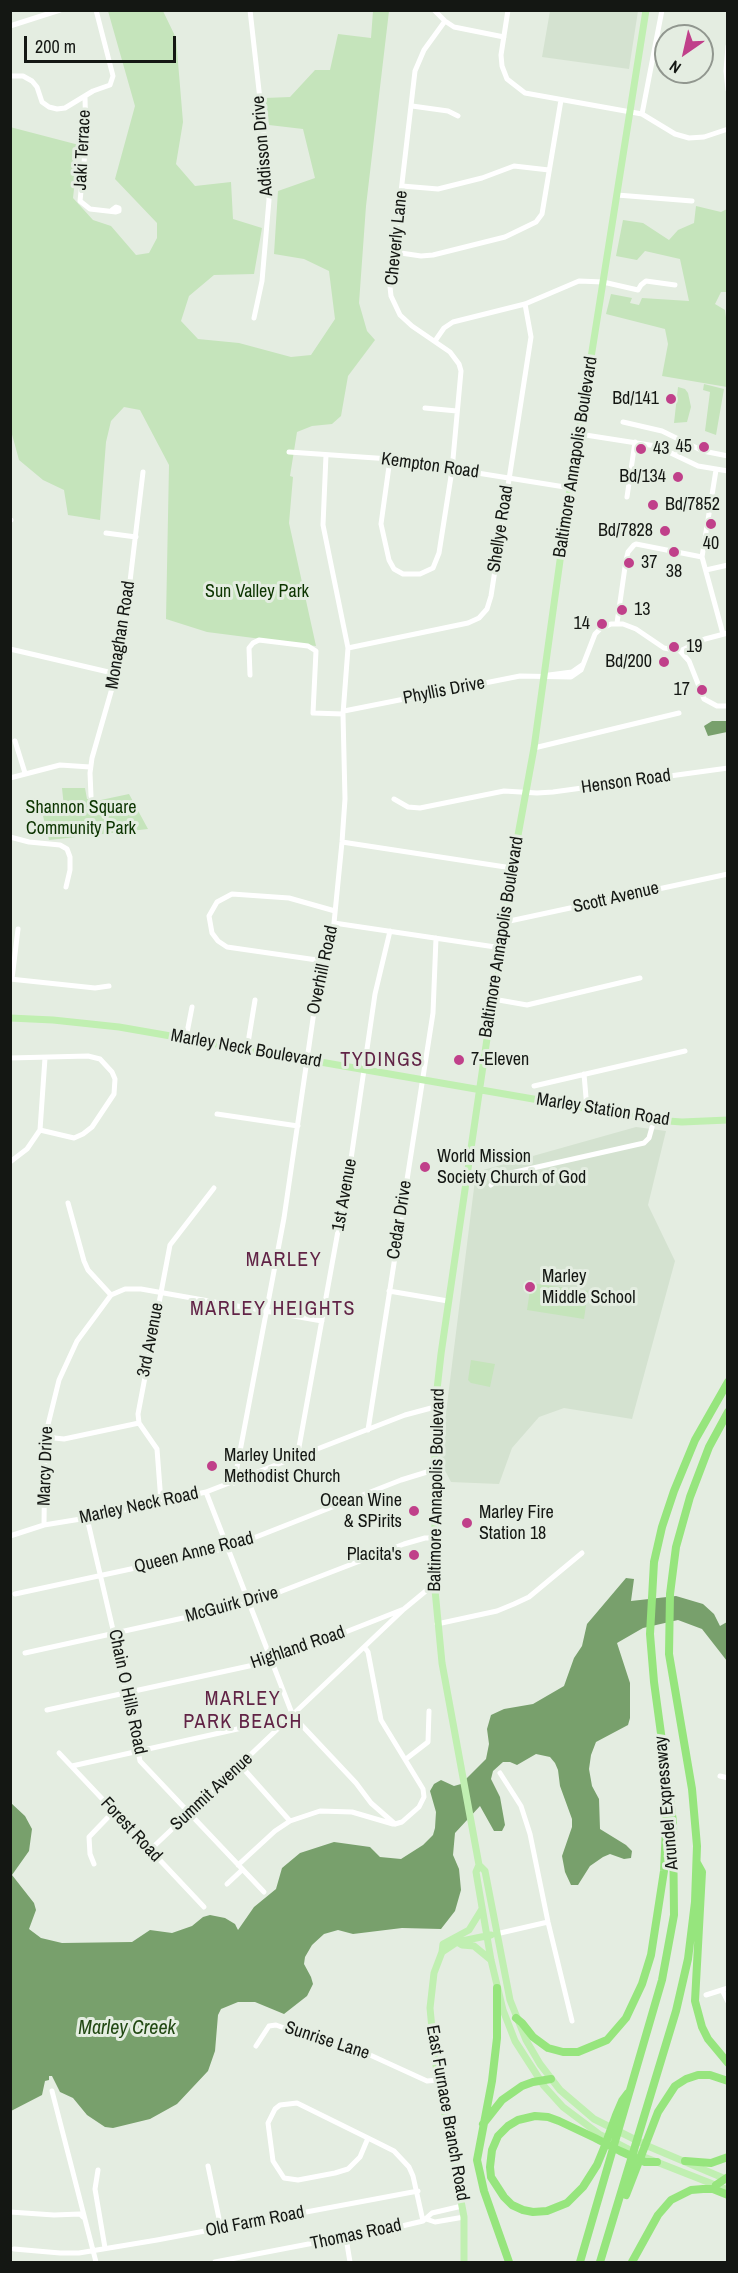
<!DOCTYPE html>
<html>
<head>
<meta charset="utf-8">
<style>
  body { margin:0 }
  #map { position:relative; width:738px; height:2273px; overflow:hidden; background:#e4ede1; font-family:"Archivo Narrow",sans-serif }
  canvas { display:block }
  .frame { position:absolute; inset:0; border:12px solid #141713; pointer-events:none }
  .north { position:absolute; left:654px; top:24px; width:60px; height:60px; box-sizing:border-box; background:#e4ede1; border:2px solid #91978f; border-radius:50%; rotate:214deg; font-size:16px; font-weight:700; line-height:24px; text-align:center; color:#141713 }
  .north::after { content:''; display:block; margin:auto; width:21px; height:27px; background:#c0408a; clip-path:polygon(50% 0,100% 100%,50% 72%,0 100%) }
  .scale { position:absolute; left:24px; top:36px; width:152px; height:27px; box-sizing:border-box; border:3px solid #141713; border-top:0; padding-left:8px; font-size:18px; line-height:21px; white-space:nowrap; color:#141713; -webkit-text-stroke:4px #e4ede1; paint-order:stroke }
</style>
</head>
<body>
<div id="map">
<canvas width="738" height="2273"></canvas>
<div class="frame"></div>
<div class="north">N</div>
<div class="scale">200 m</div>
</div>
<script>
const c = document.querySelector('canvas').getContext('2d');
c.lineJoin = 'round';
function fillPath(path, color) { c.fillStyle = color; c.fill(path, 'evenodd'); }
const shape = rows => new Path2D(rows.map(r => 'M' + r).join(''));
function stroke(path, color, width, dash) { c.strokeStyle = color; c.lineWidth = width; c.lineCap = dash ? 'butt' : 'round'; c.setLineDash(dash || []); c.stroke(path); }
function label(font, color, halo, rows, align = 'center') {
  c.font = font + ' "Archivo Narrow",sans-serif'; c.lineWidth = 6; c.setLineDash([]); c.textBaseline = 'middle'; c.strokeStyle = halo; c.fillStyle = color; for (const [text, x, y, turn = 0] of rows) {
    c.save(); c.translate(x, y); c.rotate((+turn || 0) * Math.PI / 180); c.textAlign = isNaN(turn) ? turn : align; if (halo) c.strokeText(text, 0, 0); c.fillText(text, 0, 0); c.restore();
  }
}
fillPath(shape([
  [550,11,638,11,629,69,542,57],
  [636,1127,666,1131,648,1205,675,1261,632,1419,564,1408,539,1417,512,1448,499,1484,451,1482,440,1461,476,1172]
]), '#d4e2d0');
fillPath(shape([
  [108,11,163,11,176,38,183,122,176,164,195,186,231,182,233,219,262,228,254,274,214,275,189,296,181,321,198,339,239,343,291,357,311,355,335,319,329,271,304,259,274,254,278,191,315,178,303,129,269,125,265,98,290,97,315,70,330,70,338,34,371,38,373,11,389,11,366,206,359,303,367,331,375,340,348,376,341,416,332,424,312,426,297,432,290,476,293,477,289,523,316,646,207,632,166,619,169,465,140,410,124,407,111,421,106,442,100,520,68,515,64,490,43,480,19,460,10,427,10,127,79,145,73,198,93,220,111,226,136,255,149,253,157,238,157,223,115,179,135,106],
  [696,206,721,212,727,209,727,292,721,292,715,304,725,310,727,325,727,387,662,376,668,344,665,329,606,314,611,294,632,298,630,303,639,305,642,298,689,301,680,259,645,251,637,260,616,256,623,220,643,223,669,240,678,230,694,223],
  [704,384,724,389,716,435,705,431,710,392,703,390],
  [678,387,685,389,688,393,691,407,687,422,674,423],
  [62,788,85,788,87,799,95,799,96,801,129,794,148,829,49,840,42,812,64,807],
  [531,1283,588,1291,584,1319,527,1310],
  [471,1360,495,1364,490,1387,471,1383,468,1380]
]), '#c5e4bb');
fillPath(shape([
  [712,721,727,721,727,732,708,736,704,726],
  [626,1578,634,1579,631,1601,676,1596,703,1604,714,1614,720,1626,727,1622,727,1661,702,1629,678,1620,643,1628,617,1643,630,1683,630,1718,628,1725,596,1742,591,1755,589,1769,592,1786,599,1799,600,1829,626,1845,632,1851,631,1858,624,1859,610,1854,603,1857,590,1866,578,1885,571,1885,565,1872,562,1856,572,1827,572,1819,560,1786,558,1770,555,1763,550,1757,536,1754,517,1765,510,1762,503,1762,493,1771,491,1779,500,1797,505,1825,502,1831,494,1831,480,1806,455,1833,453,1855,459,1869,461,1890,455,1911,441,1929,402,1928,353,1934,338,1930,324,1934,312,1945,305,1957,304,1964,311,1977,313,1984,307,1996,284,2014,255,2002,238,2002,221,2009,218,2015,215,2051,208,2071,177,2104,150,2119,113,2128,105,2127,87,2115,73,2098,60,2092,52,2076,49,2076,49,2080,45,2081,42,2095,11,2111,11,1803,25,1816,32,1829,29,1851,12,1875,34,1903,36,1910,29,1929,41,1938,62,1943,132,1942,150,1930,172,1933,192,1926,203,1917,210,1915,225,1918,235,1924,238,1930,254,1907,276,1889,282,1868,300,1853,334,1842,370,1847,380,1857,401,1859,423,1845,433,1835,435,1828,436,1812,430,1791,434,1784,441,1780,454,1786,461,1784,486,1759,489,1744,487,1729,491,1715,504,1709,533,1704,564,1686,574,1658,582,1646,587,1624]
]), '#78a06c');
stroke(shape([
  [250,10,268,171,269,200,262,281,254,318],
  [434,10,445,21,454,27,504,37],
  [508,10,501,55,502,66,507,79,525,93,642,114,675,134,689,138,704,137,728,129],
  [10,26,60,10],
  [728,46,726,71,728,90],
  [10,76,23,76,32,81,37,87,42,102,49,107,57,109,65,108,93,91,110,85,113,76,96,10],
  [85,97,86,143,80,201,90,209,116,212,119,211,119,208,116,207,112,210],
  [412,106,448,111,458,116],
  [642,114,662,10],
  [402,186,438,189,482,178,514,166,549,170],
  [617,195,692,201],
  [394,252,421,256,433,255,505,237,536,222,542,214,561,100],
  [435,341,444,328,453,322,525,304,579,281,603,282,638,290,641,285,646,281,675,285],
  [425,408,457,411],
  [623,422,662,431,703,451,728,456],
  [579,434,656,446,698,466,728,471],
  [289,452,390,459,571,488],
  [674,454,681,439],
  [390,459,381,524,389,560,394,569,403,574,420,574,433,568,439,553,452,470,461,371,459,364,450,352,412,326,400,315,391,296,390,287,415,71,424,50,445,21],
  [716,470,702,557,723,634],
  [627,497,635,442],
  [10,520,11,520],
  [106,533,136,537],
  [706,570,728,565],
  [617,623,626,560,628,552,634,545,636,544,702,557],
  [348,648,468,623,479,618,487,609,491,596,531,337,525,304],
  [10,649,117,674],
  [680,651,689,661,704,699,717,706,728,706],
  [250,675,249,648,253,643,259,640,308,646,316,651,313,713,343,714],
  [549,675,572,672,582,665],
  [344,711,520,676,571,677,581,670,595,634,600,629,611,624,623,624,636,629,664,648,680,651,705,639,728,633],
  [15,741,25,773],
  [534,748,679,713],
  [10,778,60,765,90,767],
  [91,796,90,773,92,758,121,657,143,472],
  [394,799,408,807,420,808,504,791,537,793,553,792,728,768],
  [10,837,29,842,60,845,67,849,70,857,70,870,66,887],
  [342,842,512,868],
  [505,922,728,874],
  [334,923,502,948],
  [324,961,227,947,218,941,212,933,209,916,217,902,232,894,289,898,335,911],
  [10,979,95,988,109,986],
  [12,979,18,929],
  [493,999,527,1005,640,978],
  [186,1038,192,1007],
  [247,1049,255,1000],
  [10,1058,88,1056,100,1059,112,1072,115,1079,114,1094,92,1127,83,1134,74,1138,40,1130],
  [584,1074,587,1109],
  [534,1086,685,1051],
  [217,1114,298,1126],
  [10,1162,27,1149,40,1130,45,1058],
  [491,1185,502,1175,644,1143,649,1138,654,1120],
  [68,1203,84,1261,88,1270,111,1295],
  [389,1291,448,1301],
  [368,1430,433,1013,436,938],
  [45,1437,64,1439,139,1423],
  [297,1458,351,1159,375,994,390,931],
  [234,1483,284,1218,317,991,334,923,342,842,345,799,343,714,348,648,323,525,326,455],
  [206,1492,293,1716,356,1783,371,1803,395,1824],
  [161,1502,157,1449,139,1423,138,1414,170,1245,214,1188],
  [87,1518,114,1634,140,1761,264,1892],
  [44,1525,45,1437,59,1380,77,1341,111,1295,125,1289,141,1289,322,1321],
  [10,1536,44,1525,87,1518,206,1492,405,1415,435,1407],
  [15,1594,228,1548,401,1480,427,1472,435,1472],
  [437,1624,497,1611,514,1604,529,1597,582,1553],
  [365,1648,368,1652,381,1720,423,1789,424,1797,419,1807,402,1822,395,1824],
  [25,1653,251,1603,404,1544,425,1538,434,1538],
  [47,1710,272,1661,404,1609,427,1590,435,1590],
  [59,1753,204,1907],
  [406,1759,428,1742,429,1711],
  [72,1766,291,1717],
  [241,1766,290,1821],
  [500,1773,521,1806,530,1834,548,1922,572,2021],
  [720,1776,728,1778],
  [150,1850,403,1610],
  [94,1864,90,1854,89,1837,113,1812],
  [238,1865,275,1831,290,1821,320,1811,352,1812,393,1824],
  [227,1884,242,1870],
  [496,1934,548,1922],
  [722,1990,728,2002],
  [706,1995,728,1988],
  [256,2046,269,2026,276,2025,325,2043,346,2044,427,2081,439,2080],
  [52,2091,96,2262],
  [368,2138,360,2157,348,2169,335,2173,298,2180,284,2178,273,2161,268,2123,275,2109,280,2105,297,2103,374,2141,394,2151,409,2167,413,2176,423,2221],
  [208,2166,221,2228],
  [98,2170,95,2189,105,2248],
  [10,2212,54,2215,80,2214,83,2217],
  [426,2219,435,2222,464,2217],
  [346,2238,350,2262],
  [14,2249,60,2253,79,2253,157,2240,418,2191],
  [215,2262,402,2226,423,2221,432,2213,462,2206]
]), '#fff', 5);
stroke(shape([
  [646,10,568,503,534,748,512,868,497,985,489,1025,441,1354,435,1407,435,1590,442,1663,479,1865,485,1871,510,2000,526,2040,540,2064,560,2090,594,2119,650,2147,728,2180],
  [10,1018,53,1020,119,1027,654,1120,682,1122,728,1120],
  [479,1865,476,1872,491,1960,503,2010,515,2041,544,2086,563,2107,599,2134,644,2157,728,2190],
  [457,1942,462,1945,474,1946,491,1960],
  [442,1952,443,1944,469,1930,482,1909],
  [464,2262,464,2217,435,2060,430,2008,434,1973,442,1952,457,1942,491,1935]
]), '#c0efb1', 7);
stroke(shape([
  [697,1863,702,1872,695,2001,702,2027,708,2039,728,2063],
  [497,1988,497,2038,492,2081,477,2160,484,2191,509,2262],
  [516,2018,522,2023,533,2037,548,2048,563,2052,578,2052,607,2040,626,2018,642,1984,651,1955,664,1871,667,1805],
  [628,2093,622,2101,616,2115,604,2148,597,2165,583,2187,567,2203,547,2211,533,2212,523,2210,512,2205,504,2197,491,2177,490,2167,492,2150,498,2136,508,2126,518,2120,535,2116,548,2117,559,2121,595,2138,620,2151,645,2162,657,2162],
  [483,2124,502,2100,522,2086,533,2082,551,2079],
  [685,2161,711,2163,728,2157],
  [716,2185,728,2177],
  [626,2195,658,2112,675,2086,686,2079,698,2075,710,2075,728,2081],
  [580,2262,662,1980,674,1915,673,1822,654,1682,650,1634,654,1562,662,1527,674,1491,695,1440,728,1382],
  [600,2262,676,2011,688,1959,695,1902,697,1846,692,1789,669,1654,670,1594,676,1547,690,1497,709,1447,728,1412],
  [632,2262,658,2215,671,2200,691,2190,703,2189,713,2189,728,2195]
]), '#96e57d', 8);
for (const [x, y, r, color] of [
  [671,399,6,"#c0408a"],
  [704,447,6,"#c0408a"],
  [641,449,6,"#c0408a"],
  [678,477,6,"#c0408a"],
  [653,505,6,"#c0408a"],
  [711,524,6,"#c0408a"],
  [665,531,6,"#c0408a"],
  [674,552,6,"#c0408a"],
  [629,563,6,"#c0408a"],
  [622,610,6,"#c0408a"],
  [602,624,6,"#c0408a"],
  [674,647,6,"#c0408a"],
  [664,662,6,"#c0408a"],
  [702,690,6,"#c0408a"],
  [459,1060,6,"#c0408a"],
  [425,1167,6,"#c0408a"],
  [530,1287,6,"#c0408a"],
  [212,1466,6,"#c0408a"],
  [414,1511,6,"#c0408a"],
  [467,1523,6,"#c0408a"],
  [414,1555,6,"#c0408a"]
]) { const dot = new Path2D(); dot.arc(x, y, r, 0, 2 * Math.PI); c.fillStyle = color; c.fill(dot); stroke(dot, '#e4ede1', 2); }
label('18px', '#141713', '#e4ede1', [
  ["Addisson Drive",263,146,-95],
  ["Jaki Terrace",83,150,-87],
  ["Cheverly Lane",397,238,-84],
  ["Baltimore Annapolis Boulevard",576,457,-81],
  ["Kempton Road",430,466,8],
  ["Shellye Road",501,529,-81],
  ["Monaghan Road",121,635,-81],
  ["Phyllis Drive",444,691,-11],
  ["Henson Road",626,782,-8],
  ["Scott Avenue",616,898,-13],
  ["Baltimore Annapolis Boulevard",502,937,-81],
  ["Overhill Road",323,970,-78],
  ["Marley Neck Boulevard",246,1049,10],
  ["Marley Station Road",603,1110,9],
  ["1st Avenue",345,1195,-80],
  ["Cedar Drive",400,1220,-81],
  ["3rd Avenue",151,1340,-79],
  ["Marcy Drive",46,1466,-88],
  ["Baltimore Annapolis Boulevard",437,1490,-89],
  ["Marley Neck Road",139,1506,-12],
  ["Queen Anne Road",194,1553,-14],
  ["McGuirk Drive",232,1605,-15],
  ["Highland Road",298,1648,-19],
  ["Chain O Hills Road",127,1692,78],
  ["Summit Avenue",212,1792,-43],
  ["Arundel Expressway",667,1803,-95],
  ["Forest Road",131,1830,47],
  ["Sunrise Lane",327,2041,18],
  ["East Furnace Branch Road",447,2113,80],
  ["Old Farm Road",255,2222,-11],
  ["Thomas Road",356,2235,-12]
]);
label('18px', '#141713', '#e4ede1', [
  ["Bd/141",659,399,"right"],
  ["45",692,447,"right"],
  ["43",653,449],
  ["Bd/134",666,477,"right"],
  ["Bd/7852",665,505],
  ["Bd/7828",653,531,"right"],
  ["40",711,544,"center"],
  ["37",641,563],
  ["38",674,572,"center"],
  ["13",634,610],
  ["14",590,624,"right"],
  ["19",686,647],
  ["Bd/200",652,662,"right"],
  ["17",690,690,"right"],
  ["7-Eleven",471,1060],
  ["World Mission",437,1157],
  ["Society Church of God",437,1178],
  ["Marley",542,1277],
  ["Middle School",542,1298],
  ["Marley United",224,1456],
  ["Methodist Church",224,1477],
  ["Ocean Wine",402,1501,"right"],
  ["& SPirits",402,1522,"right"],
  ["Marley Fire",479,1513],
  ["Station 18",479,1534],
  ["Placita's",402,1555,"right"]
], 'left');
label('18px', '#0c3400', '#e4ede1', [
  ["Sun Valley Park",257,592],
  ["Shannon Square",81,808],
  ["Community Park",81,829]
]);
c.letterSpacing = '1.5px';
label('20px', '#612346', '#e4ede1', [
  ["TYDINGS",382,1061],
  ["MARLEY",284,1261],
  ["MARLEY HEIGHTS",273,1310],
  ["MARLEY",243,1700],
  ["PARK BEACH",243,1723]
]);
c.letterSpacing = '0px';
label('italic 20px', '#224913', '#e4ede1', [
  ["Marley Creek",127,2029]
]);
</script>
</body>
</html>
